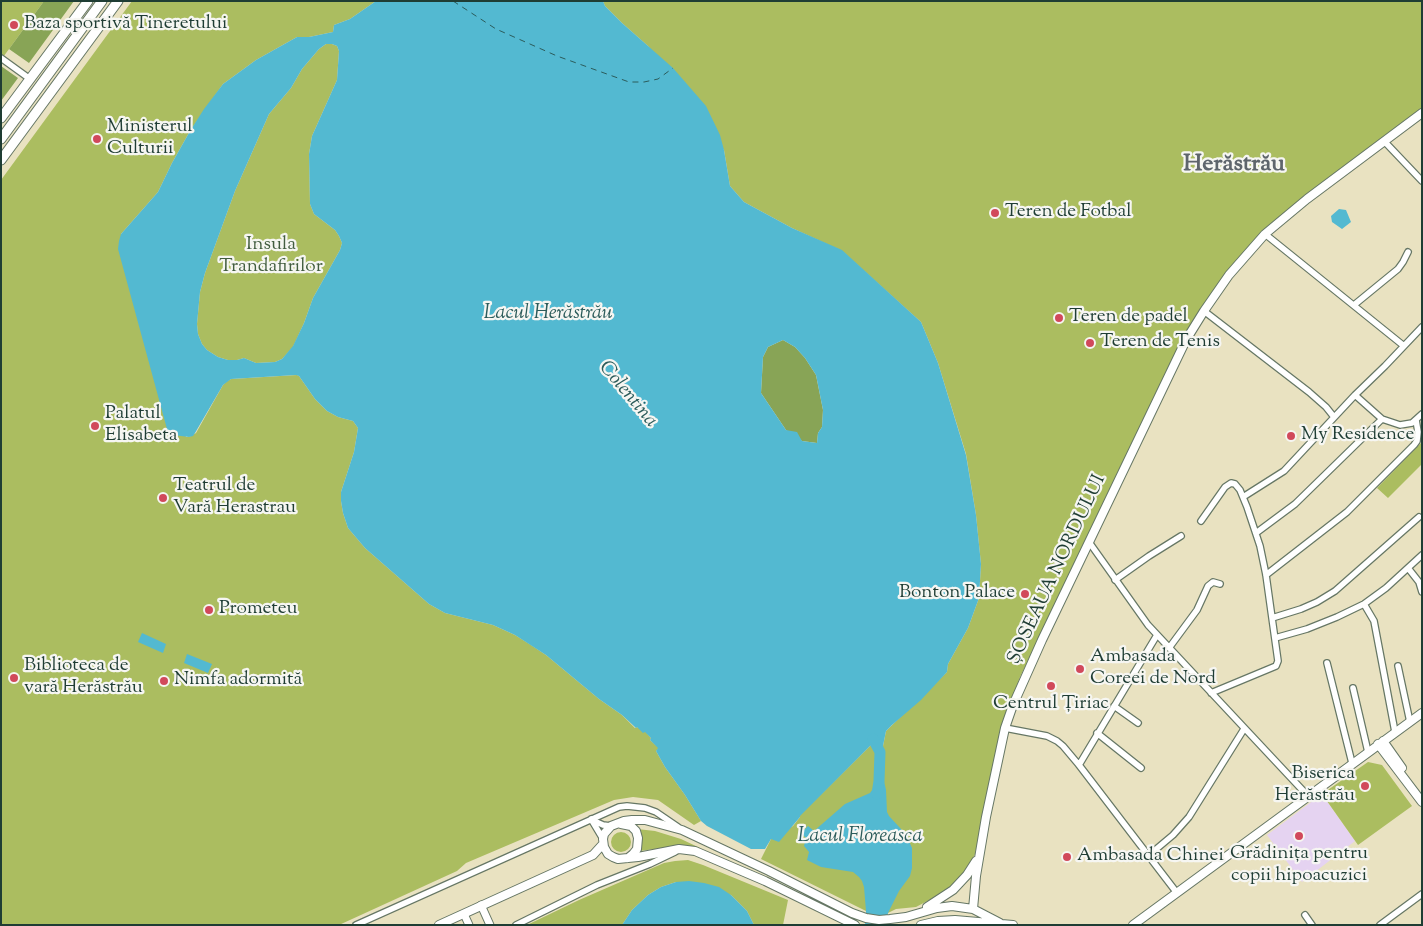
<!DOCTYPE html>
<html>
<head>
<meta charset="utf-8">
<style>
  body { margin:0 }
  #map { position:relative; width:1423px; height:926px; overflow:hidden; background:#e9e2c1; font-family:"Sorts Mill Goudy",serif }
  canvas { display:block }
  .frame { position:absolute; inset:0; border:2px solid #1f3d34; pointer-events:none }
</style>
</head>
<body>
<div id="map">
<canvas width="1423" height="926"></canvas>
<div class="frame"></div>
</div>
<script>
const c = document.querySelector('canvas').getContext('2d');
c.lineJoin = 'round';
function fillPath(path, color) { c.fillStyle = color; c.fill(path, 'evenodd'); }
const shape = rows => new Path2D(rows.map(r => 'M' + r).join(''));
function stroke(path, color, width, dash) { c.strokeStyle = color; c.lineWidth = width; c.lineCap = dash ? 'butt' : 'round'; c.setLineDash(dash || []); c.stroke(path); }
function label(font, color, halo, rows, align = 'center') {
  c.font = font + ' "Sorts Mill Goudy",serif'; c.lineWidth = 4.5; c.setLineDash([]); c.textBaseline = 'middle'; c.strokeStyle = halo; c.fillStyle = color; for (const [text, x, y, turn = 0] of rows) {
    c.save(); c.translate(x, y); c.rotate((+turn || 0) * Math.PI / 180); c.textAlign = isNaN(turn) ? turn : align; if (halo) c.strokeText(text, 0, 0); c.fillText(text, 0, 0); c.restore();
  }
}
fillPath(shape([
  [1322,794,1355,841,1302,882,1267,835]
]), '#e5d3f1');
fillPath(shape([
  [1,1,44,1,1,60],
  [132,1,376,1,350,19,334,25,333,32,309,37,297,37,256,60,223,84,190,131,172,163,158,192,121,234,186,437,189,437,196,433,223,385,227,381,231,379,297,375,299,376,315,399,327,411,338,417,353,421,358,428,354,452,341,492,341,501,343,513,348,528,365,548,429,604,445,613,493,625,515,635,531,645,546,655,599,699,622,715,635,728,637,727,645,731,651,738,650,740,659,748,656,751,665,767,685,795,701,821,694,825,658,800,633,797,614,800,466,863,457,871,339,925,1,925,1,180],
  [603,1,1422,1,1422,110,1274,224,1185,336,1177,350,1020,677,1000,731,975,854,969,866,964,875,948,890,916,907,896,909,888,913,866,911,761,859,771,839,793,826,800,817,799,816,871,745,875,746,882,751,886,731,947,672,948,664,968,628,979,598,981,564,976,515,966,454,938,363,921,322,842,251,792,228,744,202,730,186,724,150,648,46,622,23,605,6],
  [326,44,332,44,337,46,339,51,337,80,312,136,309,154,310,204,314,214,335,230,339,236,342,243,340,250,313,298,304,323,293,347,282,359,275,362,256,363,244,358,237,360,228,360,218,357,207,350,202,344,198,334,197,324,200,292,205,273,235,191,269,114,291,88,302,69,319,49],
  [1422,442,1422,464,1388,498,1377,488],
  [1368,762,1382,765,1412,806,1358,845,1322,794],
  [637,829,655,831,681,839,700,848,679,846,639,851,642,840],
  '611 842a10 10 0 1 1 20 0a10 10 0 1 1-20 0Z',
  [688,860,703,865,788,900,783,925,754,925,747,911,731,895,676,882,661,887,648,895,632,910,622,925,527,925,579,900,664,863,675,861]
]), '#abbd60');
fillPath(shape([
  [44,1,74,1,29,63,9,49],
  [1,66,18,78,1,101],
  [783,340,795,347,805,358,816,375,823,410,822,427,818,433,817,443,802,441,786,430,761,393,763,357,768,347]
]), '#88a456');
fillPath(shape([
  [376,1,603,1,605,6,622,23,673,68,706,106,720,135,724,150,730,186,744,202,792,228,842,250,921,322,938,363,966,455,976,515,981,564,979,598,968,628,948,664,947,672,921,700,892,725,886,731,882,751,877,752,875,746,871,745,800,816,800,817,779,842,771,839,765,849,751,849,707,826,701,821,685,795,665,767,656,751,658,748,650,740,651,738,645,732,643,733,637,727,636,728,622,715,599,699,546,655,515,635,493,625,445,613,429,604,365,548,348,528,343,513,341,501,341,492,354,452,358,428,353,421,338,417,327,411,315,399,299,376,296,375,231,379,223,385,195,433,193,436,189,437,173,435,169,433,167,429,118,249,119,241,121,234,158,192,172,163,190,131,204,109,223,84,256,60,297,37,309,37,333,32,334,25,350,19],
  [326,44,332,44,337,46,339,51,337,80,312,136,309,154,310,204,314,214,335,230,339,236,342,243,340,250,313,298,304,323,293,346,282,359,275,362,256,363,244,358,237,360,228,360,218,357,207,350,202,344,198,334,197,324,200,292,205,273,235,191,269,114,291,88,302,69,319,49],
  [783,340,795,347,805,358,816,375,823,410,822,427,818,433,817,443,802,441,797,432,786,430,761,393,763,357,768,347],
  [1339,209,1346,210,1351,222,1342,229,1332,222,1331,216],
  [142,633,166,644,163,653,138,642],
  [187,654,212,664,208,673,184,663],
  [877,781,884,781,886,790,887,812,889,816,901,829,908,839,912,848,912,868,910,876,899,891,888,913,886,925,865,925,866,911,864,887,862,881,859,877,853,872,821,867,807,860,809,852,804,846,806,838,801,833,808,826,814,831,845,804,870,793,875,786],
  [689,881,704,883,719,887,731,895,747,911,754,925,622,925,632,910,648,895,661,887,676,882]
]), '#53b9d1');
stroke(shape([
  [873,739,880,752,879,781,877,794]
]), '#53b9d1', 11);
stroke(shape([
  [453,1,496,29,557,56,629,82,644,82,658,79,673,68]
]), '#2c5c5b', 1, [6, 5]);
const minor = shape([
  [1,58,30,79],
  [1384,141,1422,181],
  [1265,234,1404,346],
  [1354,305,1398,269,1403,262,1408,252],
  [1204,311,1309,392,1326,407,1334,417],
  [1355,395,1382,419,1400,425,1412,423,1422,414],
  [1243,497,1284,471,1355,395,1385,366,1422,327],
  [1201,521,1225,487,1231,483,1235,484,1240,490,1247,507,1260,546,1266,575,1278,661,1276,666,1211,693],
  [1256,533,1295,504,1382,419],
  [1089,542,1148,625,1308,796],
  [1408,568,1419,582,1422,592],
  [1266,575,1347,512,1414,445,1417,441,1418,432,1416,420],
  [1115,580,1149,556,1181,536],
  [1364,604,1374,621,1395,732],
  [1272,618,1301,609,1317,602,1335,591,1419,517],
  [1275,638,1307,629,1337,617,1364,604,1386,588,1422,555],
  [1169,648,1197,610,1208,586,1213,582,1220,584],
  [1327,663,1352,763],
  [1398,666,1410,722],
  [1353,688,1368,752],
  [1114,706,1138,723],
  [1005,728,1047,736,1057,741,1063,746,1079,765,1177,893],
  [1097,733,1141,768],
  [1079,765,1157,635],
  [591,819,603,839],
  [592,820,603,825,611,826],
  [1148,856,1173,835,1189,817,1244,729],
  [1305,915,1312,925],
  [356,925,619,807,627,806,645,808,656,812,678,827],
  [516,925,597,885,650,864,675,852],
  [1380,925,1422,894]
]);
const tertiary = shape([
  [481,905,490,925],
  [464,914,469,925]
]);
const secondary = shape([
  [1383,741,1402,768],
  [1378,744,1422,802],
  [621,824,631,826,636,831,638,838,637,849,633,854,628,858],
  [927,907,953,890,967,875,976,861],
  [973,909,976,876,986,817,1005,728,1013,705,1042,640,1186,340,1204,311,1229,275,1265,234,1307,199,1422,113],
  [439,925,593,855,603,844],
  [855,925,765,881,695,851,679,849,638,857,618,859,613,857,608,854,604,847,603,839,604,834,611,826,624,821,632,820,645,820,682,830,769,871,852,913,866,918,879,920,890,919,906,917,937,908,952,906,973,909,1000,923],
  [921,925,938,921,955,920,1013,925],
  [1133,925,1422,713]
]);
const primary = shape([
  [1,118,88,1],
  [1,139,102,1],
  [1,160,118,1]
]);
stroke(minor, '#667765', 8);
stroke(tertiary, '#667765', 9);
stroke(secondary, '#667765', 10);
stroke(primary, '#667765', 11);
stroke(minor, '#fff', 5.5);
stroke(tertiary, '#fff', 7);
stroke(secondary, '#fff', 8);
stroke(primary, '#fff', 9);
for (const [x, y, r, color] of [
  [14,25,5,"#d1495b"],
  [97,139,5,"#d1495b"],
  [995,213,5,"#d1495b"],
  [1059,318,5,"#d1495b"],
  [1090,343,5,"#d1495b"],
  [95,426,5,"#d1495b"],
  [1291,436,5,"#d1495b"],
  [163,498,5,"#d1495b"],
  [1025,594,5,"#d1495b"],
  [209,610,5,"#d1495b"],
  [1080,669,5,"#d1495b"],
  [14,678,5,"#d1495b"],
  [164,681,5,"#d1495b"],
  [1051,686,5,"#d1495b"],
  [1365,786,5,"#d1495b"],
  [1299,836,5,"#d1495b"],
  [1067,857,5,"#d1495b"]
]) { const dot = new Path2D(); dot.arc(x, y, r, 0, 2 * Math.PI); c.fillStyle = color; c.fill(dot); stroke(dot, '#f6f6f2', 2); }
label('19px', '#1f3d34', '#f6f6f2', [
  ["Baza sportivă Tineretului",24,25],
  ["Ministerul",107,128],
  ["Culturii",107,150],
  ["Teren de Fotbal",1005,213],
  ["Teren de padel",1069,318],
  ["Teren de Tenis",1100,343],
  ["Palatul",105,415],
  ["Elisabeta",105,437],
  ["My Residence",1301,436],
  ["Teatrul de",173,487],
  ["Vară Herastrau",173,509],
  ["Bonton Palace",1015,594,"right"],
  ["Prometeu",219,610],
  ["Ambasada",1090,658],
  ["Coreei de Nord",1090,680],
  ["Biblioteca de",24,667],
  ["vară Herăstrău",24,689],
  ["Nimfa adormită",174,681],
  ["Centrul Țiriac",1051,705,"center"],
  ["Biserica",1355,775,"right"],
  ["Herăstrău",1355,797,"right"],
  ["Grădinița pentru",1299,855,"center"],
  ["copii hipoacuzici",1299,877,"center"],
  ["Ambasada Chinei",1077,857]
], 'left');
label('19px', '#425d3f', '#f6f6f2', [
  ["Insula",271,246],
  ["Trandafirilor",271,268]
]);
label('19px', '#1f3d34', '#f6f6f2', [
  ["ȘOSEAUA NORDULUI",1058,570,-65]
]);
label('italic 20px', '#2c5c5b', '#f6f6f2', [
  ["Lacul Herăstrău",548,315],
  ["Colentina",627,395,50],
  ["Lacul Floreasca",860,838]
]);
label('bold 24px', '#5e656c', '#f6f6f2', [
  ["Herăstrău",1234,166]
]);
</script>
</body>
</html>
